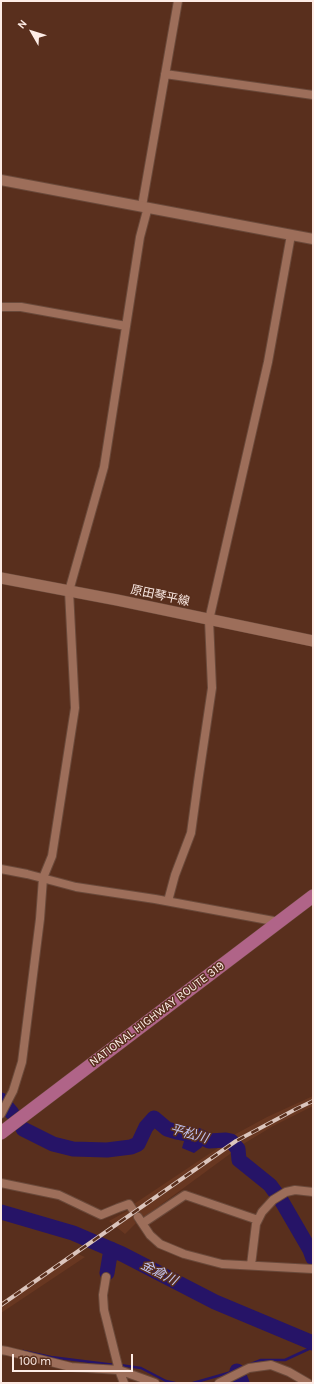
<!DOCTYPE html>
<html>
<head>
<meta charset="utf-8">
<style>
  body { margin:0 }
  #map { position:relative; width:314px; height:1384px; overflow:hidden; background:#592f1d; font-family:Karla,sans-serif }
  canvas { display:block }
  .frame { position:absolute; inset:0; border:2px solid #fdece6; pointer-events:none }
  .north { position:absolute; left:12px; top:12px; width:40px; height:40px; -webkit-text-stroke:3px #592f1d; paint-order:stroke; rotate:309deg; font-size:11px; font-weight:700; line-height:16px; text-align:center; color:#fdece6 }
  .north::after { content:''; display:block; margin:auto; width:14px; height:18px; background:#fdece6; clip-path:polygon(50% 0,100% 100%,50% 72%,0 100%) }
  .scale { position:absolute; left:12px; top:1354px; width:121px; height:18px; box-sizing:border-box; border:2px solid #fdece6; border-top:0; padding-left:5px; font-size:12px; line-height:14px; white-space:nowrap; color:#fdece6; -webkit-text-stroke:3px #592f1d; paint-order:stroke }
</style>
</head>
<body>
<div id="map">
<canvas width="314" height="1384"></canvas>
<div class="frame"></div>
<div class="north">N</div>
<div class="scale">100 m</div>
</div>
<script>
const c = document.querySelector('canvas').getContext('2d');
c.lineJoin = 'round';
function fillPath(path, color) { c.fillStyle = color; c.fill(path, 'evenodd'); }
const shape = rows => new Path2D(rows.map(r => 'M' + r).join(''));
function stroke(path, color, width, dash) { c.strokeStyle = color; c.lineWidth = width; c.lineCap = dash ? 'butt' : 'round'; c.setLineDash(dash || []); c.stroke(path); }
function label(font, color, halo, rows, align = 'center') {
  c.font = font + ' Karla,"Noto Sans JP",sans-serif'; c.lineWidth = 3; c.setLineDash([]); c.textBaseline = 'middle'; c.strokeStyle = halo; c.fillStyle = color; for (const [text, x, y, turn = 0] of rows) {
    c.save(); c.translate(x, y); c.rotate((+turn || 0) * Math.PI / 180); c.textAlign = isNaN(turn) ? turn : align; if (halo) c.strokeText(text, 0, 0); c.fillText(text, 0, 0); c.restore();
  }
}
fillPath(shape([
  [313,1096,313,1106,273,1126,240,1146,232,1136,267,1117],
  [227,1142,234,1151,144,1217,142,1215,134,1220,136,1223,125,1234,109,1221,129,1210,133,1210,136,1206,134,1204],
  [73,1252,85,1257,1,1313,1,1302]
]), '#683721');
fillPath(shape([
  [185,1138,203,1144,202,1147,194,1153,182,1148]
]), '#261467');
stroke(shape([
  [23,1351,51,1357,115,1365],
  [251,1364,261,1360,285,1360,313,1347],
  [120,1365,141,1368,166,1381,175,1383],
  [193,1383,235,1371]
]), '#261467', 2.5);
stroke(shape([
  [1,1100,12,1113],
  [23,1129,53,1144,73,1149,107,1150,131,1147,138,1144,146,1127,154,1118,167,1129,177,1132,199,1136,209,1141,226,1140,231,1141,238,1149,239,1160,270,1185,281,1200,310,1250,313,1258],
  [1,1212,73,1233,122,1254,215,1302,313,1343],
  [107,1273,111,1249],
  [237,1371,242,1383]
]), '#261467', 15);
const minor = shape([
  [165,74,313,95],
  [142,206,178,1],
  [1,307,21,307,126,326],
  [1,869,27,874,76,887,155,899,279,922],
  [168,901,175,875,191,833,198,782,212,688,209,620,268,362,291,235],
  [1,1114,13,1091,22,1062,40,919,43,878,52,856,75,708,69,591,104,467,140,237,148,207],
  [1,1183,59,1195,101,1215,118,1208,129,1204,133,1210],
  [138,1217,150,1235,160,1244,184,1254,222,1264,313,1269],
  [143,1223,185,1195,258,1220],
  [251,1265,256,1224,262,1212,273,1200,286,1192,295,1190,313,1192],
  [106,1277,103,1295,104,1310,119,1370,124,1383],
  [1,1350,7,1351,71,1367,119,1370,155,1383],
  [219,1383,249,1368,271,1365,289,1372,308,1383]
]);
const tertiary = shape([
  [1,180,313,239]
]);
const secondary = shape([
  [1,578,117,600,313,641]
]);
const trunk = shape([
  [1,1133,313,896]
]);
stroke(minor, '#6a493a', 10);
stroke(tertiary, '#6a493a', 12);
stroke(secondary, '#6a493a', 12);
stroke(trunk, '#6a493a', 14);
stroke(minor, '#9d6e5a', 8);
stroke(tertiary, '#9d6e5a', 10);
stroke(secondary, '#9d6e5a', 11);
stroke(trunk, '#b06488', 13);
const rail = shape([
  [1,1305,236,1141,296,1109,313,1101]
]);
stroke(rail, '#dbc5bd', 4);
stroke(rail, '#592f1d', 2.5, [8]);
label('12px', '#fdece6', '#592f1d', [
  ["原田琴平線",160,596,12],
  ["NATIONAL HIGHWAY ROUTE 319",157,1014,-37]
]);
label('italic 13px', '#c3c5f4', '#592f1d', [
  ["平松川",189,1134,16],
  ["金倉川",159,1273,27]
]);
</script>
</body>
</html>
